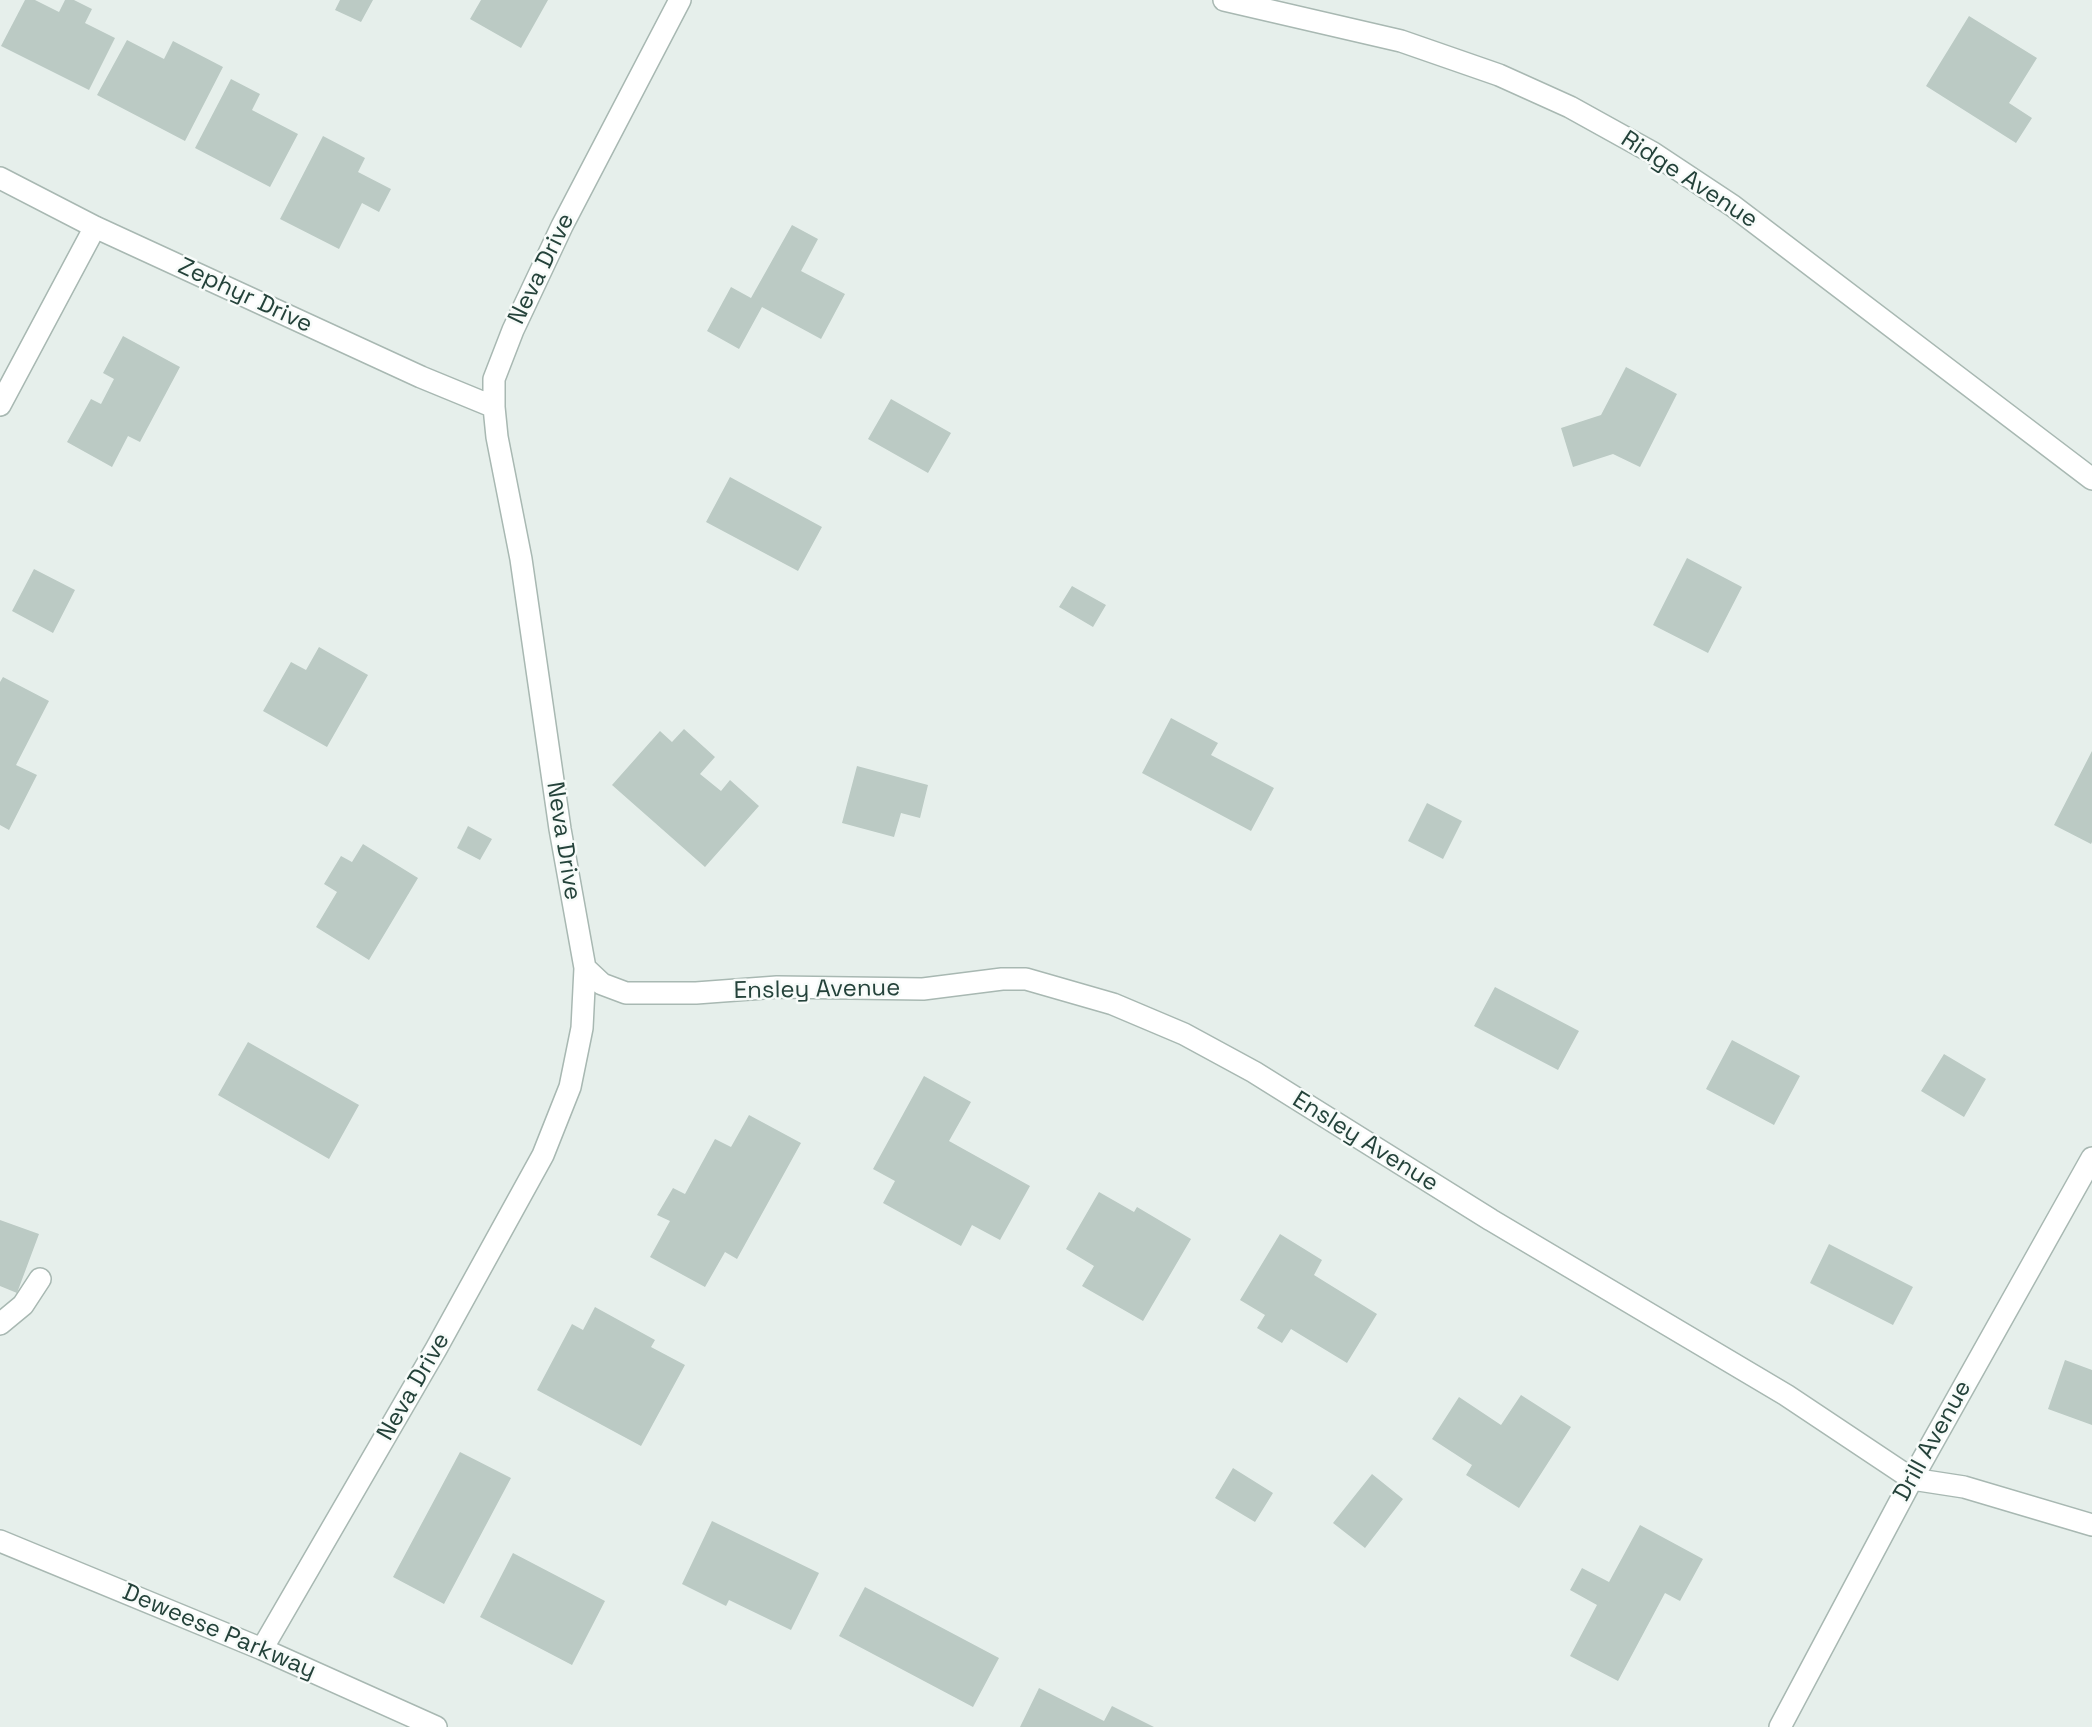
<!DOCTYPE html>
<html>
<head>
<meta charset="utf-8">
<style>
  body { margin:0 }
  canvas { display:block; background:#e6efeb }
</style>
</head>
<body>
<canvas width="2092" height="1727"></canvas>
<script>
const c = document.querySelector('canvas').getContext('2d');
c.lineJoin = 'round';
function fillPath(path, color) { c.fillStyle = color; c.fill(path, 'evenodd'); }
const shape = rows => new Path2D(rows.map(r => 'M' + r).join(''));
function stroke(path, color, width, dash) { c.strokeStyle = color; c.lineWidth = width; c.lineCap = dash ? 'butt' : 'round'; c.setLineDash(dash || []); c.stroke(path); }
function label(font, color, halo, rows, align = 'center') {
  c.font = font + ' "Space Grotesk",sans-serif'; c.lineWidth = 5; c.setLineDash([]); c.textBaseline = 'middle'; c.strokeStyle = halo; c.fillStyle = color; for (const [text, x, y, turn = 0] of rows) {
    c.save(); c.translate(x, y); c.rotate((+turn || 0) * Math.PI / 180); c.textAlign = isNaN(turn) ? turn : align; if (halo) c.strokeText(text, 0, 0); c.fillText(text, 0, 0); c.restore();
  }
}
fillPath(shape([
  [25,0,35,0,59,12,65,0,74,0,92,9,85,23,115,38,89,90,1,46],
  [340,0,373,0,361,22,335,10],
  [481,0,548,0,521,48,470,19],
  [1969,16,2037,58,2009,103,2032,118,2016,143,1926,86],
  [127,40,164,59,173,41,223,67,185,141,97,95],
  [231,79,260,94,252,110,298,134,270,187,195,148],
  [323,136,365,158,358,172,391,189,379,212,362,203,339,249,280,219],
  [792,225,818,239,801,271,845,294,821,339,762,307,739,349,707,331,731,287,751,298],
  [123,336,180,367,140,442,128,436,112,467,67,442,91,399,101,404,114,379,103,373],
  [1626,367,1677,394,1640,467,1613,454,1573,467,1561,428,1601,415],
  [891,399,951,433,928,473,868,439],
  [730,477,822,527,798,571,706,522],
  [1687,558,1742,587,1708,653,1653,625],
  [34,569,75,590,53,633,12,611],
  [1072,586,1106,605,1093,627,1059,607],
  [319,647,368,675,327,747,263,711,291,662,306,670],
  [3,677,49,701,16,765,37,775,9,830,0,825,0,682],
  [1171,718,1218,743,1211,755,1274,788,1251,831,1142,773],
  [684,729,715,757,700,774,721,791,730,780,759,806,705,867,612,785,660,731,672,742],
  [2092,751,2092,842,2091,844,2054,825],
  [857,766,928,785,920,818,901,813,894,837,842,823],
  [1427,803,1462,821,1443,859,1408,841],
  [468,826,492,839,480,860,457,848],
  [363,844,418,878,369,960,316,927,337,892,324,884,341,856,352,862],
  [1495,987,1579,1031,1558,1070,1474,1026],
  [1732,1040,1800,1076,1774,1125,1706,1089],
  [248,1042,359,1105,329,1159,218,1095],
  [1944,1054,1986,1079,1964,1117,1921,1091],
  [924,1076,971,1102,949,1141,1030,1186,1000,1240,972,1225,961,1246,883,1203,895,1181,873,1169],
  [749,1115,801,1143,737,1259,725,1252,705,1287,650,1257,670,1221,657,1215,673,1188,685,1194,715,1139,731,1147],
  [1099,1192,1134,1212,1137,1207,1191,1239,1143,1321,1082,1286,1094,1266,1066,1249],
  [0,1220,39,1234,17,1293,0,1286],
  [1280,1234,1322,1260,1314,1275,1377,1314,1347,1363,1291,1329,1282,1343,1257,1328,1265,1315,1240,1300],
  [1829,1244,1913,1287,1893,1325,1810,1283],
  [595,1307,655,1340,651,1347,685,1365,641,1446,537,1390,572,1324,583,1330],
  [2065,1360,2092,1370,2092,1425,2048,1409],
  [1521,1395,1571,1427,1519,1508,1466,1475,1472,1465,1432,1439,1459,1397,1501,1425],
  [460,1452,511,1478,444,1604,393,1577],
  [1233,1468,1273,1493,1255,1522,1215,1498],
  [1372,1474,1403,1499,1365,1548,1333,1523],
  [712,1521,819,1573,791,1630,729,1600,726,1606,682,1584],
  [1640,1525,1703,1559,1680,1601,1665,1593,1618,1681,1570,1656,1597,1605,1570,1590,1582,1568,1609,1582],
  [513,1553,605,1601,572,1665,480,1617],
  [865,1587,999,1658,973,1707,839,1636],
  [1039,1688,1104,1721,1112,1706,1154,1727,1020,1727]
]), '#bbcac4');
const minor = shape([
  [1224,0,1401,41,1499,75,1570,107,1653,153,1733,206,2092,479],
  [0,178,95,227,421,377,494,407],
  [0,405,95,227],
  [585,968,602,984,626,993,696,993,777,987,923,989,1002,979,1026,979,1113,1004,1184,1034,1254,1072,1491,1220,1786,1395,1912,1479,1964,1487,2092,1525],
  [0,1324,23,1305,40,1279],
  [0,1541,262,1649,436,1727],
  [262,1649,436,1349,543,1155,570,1087,582,1028,585,968,560,829,521,559,497,437,494,407,494,379,513,330,562,226,680,0],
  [1780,1727,1912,1479,2092,1158]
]);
stroke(minor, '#a8b8b2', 24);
stroke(minor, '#fff', 21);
label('24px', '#24423a', '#f7fbf9', [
  ["Ridge Avenue",1689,180,33],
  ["Neva Drive",542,269,-64],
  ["Zephyr Drive",245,296,25],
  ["Neva Drive",563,841,81],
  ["Ensley Avenue",817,990,-1],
  ["Ensley Avenue",1365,1142,32],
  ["Neva Drive",414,1387,-60],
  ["Drill Avenue",1933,1441,-61],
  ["Deweese Parkway",219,1632,23]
]);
</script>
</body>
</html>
